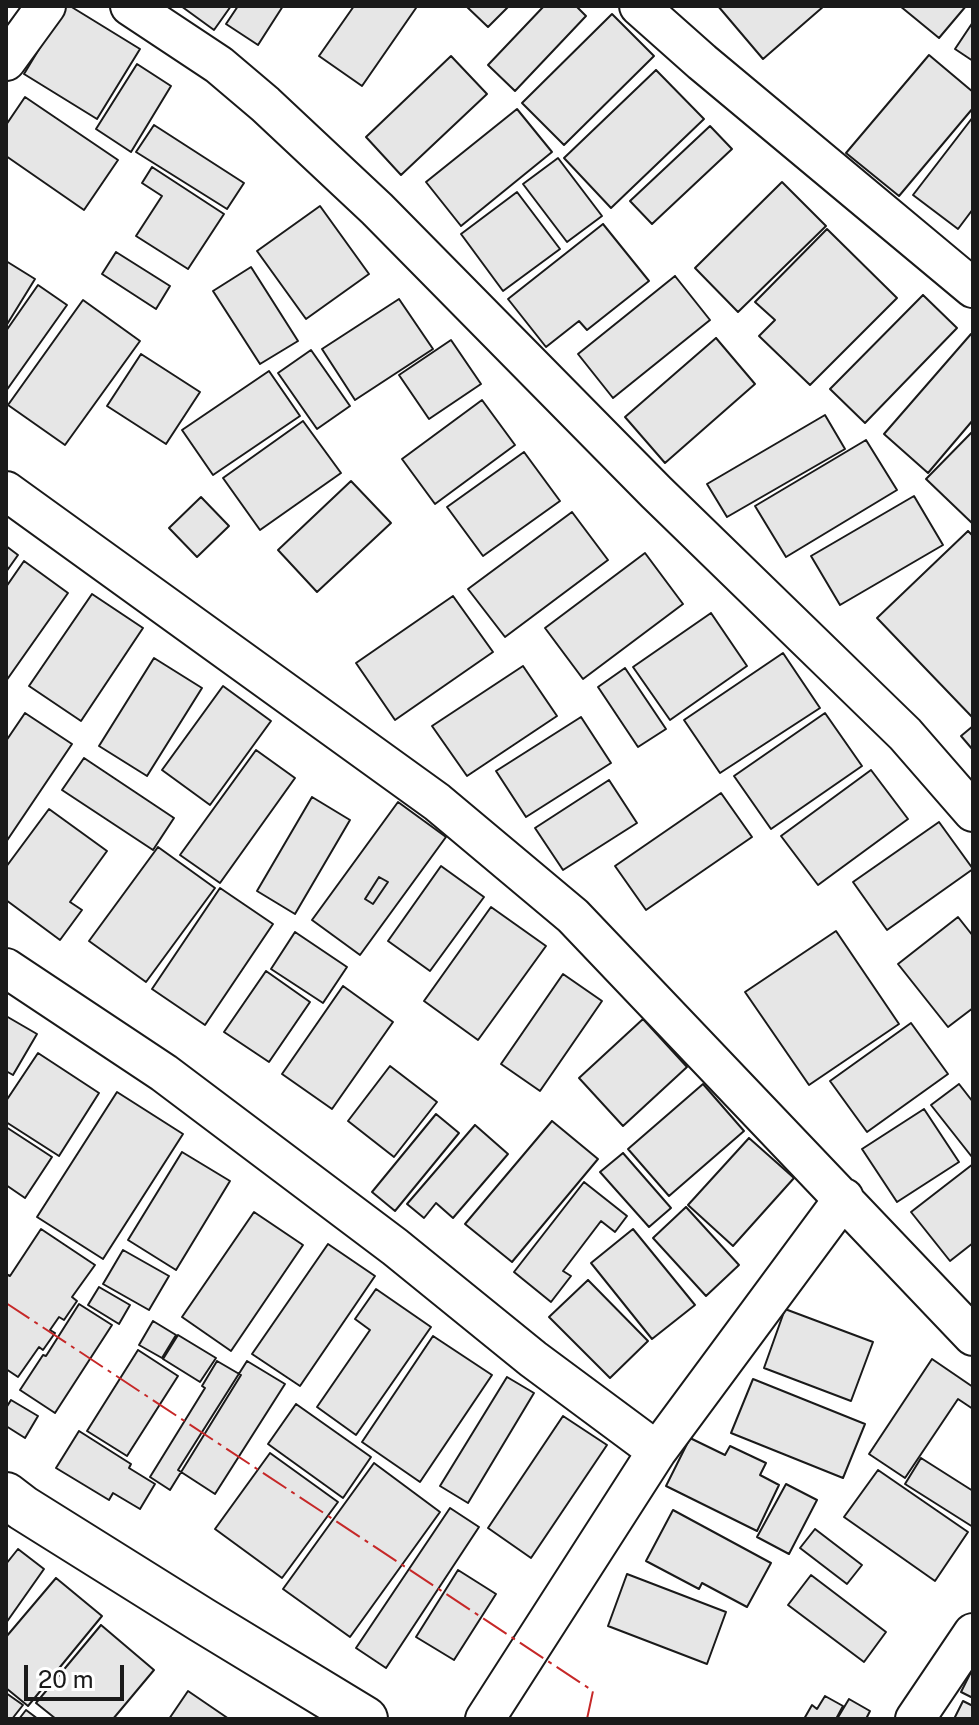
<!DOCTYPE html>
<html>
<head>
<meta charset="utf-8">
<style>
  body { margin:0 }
  #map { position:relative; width:979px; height:1725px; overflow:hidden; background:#fff; font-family:"Public Sans",sans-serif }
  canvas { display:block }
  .frame { position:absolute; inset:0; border:8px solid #1a1a1a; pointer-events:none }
  .scale { position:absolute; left:24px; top:1665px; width:100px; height:36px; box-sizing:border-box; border:4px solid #1a1a1a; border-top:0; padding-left:10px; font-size:24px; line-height:28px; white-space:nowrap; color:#1a1a1a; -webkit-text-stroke:6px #fff; paint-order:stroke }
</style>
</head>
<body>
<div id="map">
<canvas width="979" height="1725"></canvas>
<div class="frame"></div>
<div class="scale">20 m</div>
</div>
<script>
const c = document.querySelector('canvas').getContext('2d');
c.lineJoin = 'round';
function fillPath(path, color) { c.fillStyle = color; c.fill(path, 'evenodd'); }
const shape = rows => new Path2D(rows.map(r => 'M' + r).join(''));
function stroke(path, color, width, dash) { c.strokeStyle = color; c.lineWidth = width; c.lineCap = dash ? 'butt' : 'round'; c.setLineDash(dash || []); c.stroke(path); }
const building = shape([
  [65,6,70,6,140,49,97,119,24,74,65,6],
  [181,6,231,6,214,30,181,6],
  [238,6,283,6,258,45,226,24,238,6],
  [354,6,413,6,416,8,362,86,319,56,354,6],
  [466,6,509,6,488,27,466,6],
  [544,6,576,6,586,16,515,91,488,65,544,6],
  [718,6,824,6,763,59,718,6],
  [900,6,966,6,939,38,900,6],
  [612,14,654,56,564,145,522,103,612,14],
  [973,22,973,61,955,49,973,22],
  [929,55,973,92,973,108,899,196,846,153,929,55],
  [451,56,487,94,401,175,366,137,451,56],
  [137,64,171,86,131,152,96,129,137,64],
  [656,70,704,119,611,208,564,158,656,70],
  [25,97,118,160,84,210,6,156,6,125,25,97],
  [517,109,552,152,461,226,426,182,517,109],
  [973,117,973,209,958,229,913,195,973,117],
  [154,125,244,183,227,209,136,152,154,125],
  [710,126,732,149,652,224,630,201,710,126],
  [558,158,602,216,567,242,523,184,558,158],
  [152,167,224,214,188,269,136,236,162,196,142,183,152,167],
  [782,182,826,226,738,312,695,268,782,182],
  [517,192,560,249,503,291,461,234,517,192],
  [320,206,369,274,306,319,257,251,320,206],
  [603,224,649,281,587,330,579,321,546,347,508,299,603,224],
  [827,229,897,298,810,385,759,336,775,320,755,302,827,229],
  [116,252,170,286,156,309,102,274,116,252],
  [6,261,35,279,6,326,6,261],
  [251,267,298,341,260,364,213,291,251,267],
  [675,276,710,320,613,398,578,354,675,276],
  [38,285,67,305,6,391,6,331,38,285],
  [923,295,957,328,865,423,830,389,923,295],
  [399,299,433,349,355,400,322,349,399,299],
  [83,300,140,341,65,445,8,405,83,300],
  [971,334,973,335,973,420,928,473,884,434,971,334],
  [716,338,755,384,665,463,625,417,716,338],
  [451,340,481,384,429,419,399,375,451,340],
  [311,350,350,406,317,429,278,373,311,350],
  [141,354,200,392,166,444,107,406,141,354],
  [269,371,300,416,213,475,182,430,269,371],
  [482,400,515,445,435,504,402,459,482,400],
  [825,415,845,449,727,517,707,484,825,415],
  [303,421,341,473,260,530,223,478,303,421],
  [973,431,973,524,926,479,973,431],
  [866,440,897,490,786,557,755,506,866,440],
  [524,452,560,501,483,556,447,507,524,452],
  [351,481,391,523,317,592,278,550,351,481],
  [914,496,943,545,840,605,811,556,914,496],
  [201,497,229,526,197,557,169,528,201,497],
  [572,512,608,560,505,637,468,589,572,512],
  [968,531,973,536,973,718,877,618,968,531],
  [6,546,18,555,6,572,6,546],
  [645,553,683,604,583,679,545,628,645,553],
  [24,561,68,593,6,681,6,587,24,561],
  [92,594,143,628,81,721,29,686,92,594],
  [453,596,493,652,395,720,356,663,453,596],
  [711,613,747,666,670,720,633,667,711,613],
  [783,653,820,708,720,773,684,720,783,653],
  [154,658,202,688,147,776,99,746,154,658],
  [523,666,557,716,467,776,432,726,523,666],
  [625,668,666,729,638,747,598,687,625,668],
  [223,686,271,721,210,805,162,770,223,686],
  [25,713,72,744,6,842,6,741,25,713],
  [825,713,862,766,771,829,734,776,825,713],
  [581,717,611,763,526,817,496,771,581,717],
  [973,726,973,750,961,736,973,726],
  [256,750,295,778,220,883,180,855,256,750],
  [84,758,174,818,153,850,62,790,84,758],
  [871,770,908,819,818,885,781,836,871,770],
  [609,780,637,823,563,870,535,828,609,780],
  [721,793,752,837,646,910,615,866,721,793],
  [312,797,350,820,295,914,257,891,312,797],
  [398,802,446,837,360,955,312,920,398,802],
  [379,877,388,882,373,904,365,899,379,877],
  [49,809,107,851,70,902,82,910,60,940,6,900,6,867,49,809],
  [939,822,973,869,887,930,853,882,939,822],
  [158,847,215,888,146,982,89,941,158,847],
  [441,866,484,897,430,971,388,941,441,866],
  [379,877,388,882,373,904,365,899,379,877],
  [220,888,273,924,205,1025,152,989,220,888],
  [491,907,546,946,478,1040,424,1001,491,907],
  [958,917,973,936,973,1008,948,1027,898,964,958,917],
  [836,931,899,1024,809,1085,745,992,836,931],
  [295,932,347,967,323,1003,271,969,295,932],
  [266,971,310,1002,269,1062,224,1032,266,971],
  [563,974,602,1001,540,1091,501,1064,563,974],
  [343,986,393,1022,332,1109,282,1074,343,986],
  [6,1016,37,1034,13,1075,6,1071,6,1016],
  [643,1019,687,1067,623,1126,579,1078,643,1019],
  [911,1023,948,1074,867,1132,830,1081,911,1023],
  [38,1053,99,1093,59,1156,6,1122,6,1101,38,1053],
  [390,1066,437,1102,394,1157,348,1121,390,1066],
  [703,1084,744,1131,669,1196,628,1149,703,1084],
  [959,1084,973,1102,972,1157,931,1105,959,1084],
  [117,1092,183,1134,103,1259,37,1217,117,1092],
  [924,1109,959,1162,897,1202,862,1149,924,1109],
  [436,1114,459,1133,395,1211,372,1192,436,1114],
  [552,1121,598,1159,512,1262,465,1224,552,1121],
  [475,1125,508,1154,453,1218,436,1203,424,1218,407,1204,475,1125],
  [6,1127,52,1157,25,1198,6,1185,6,1127],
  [749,1138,794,1178,733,1246,688,1205,749,1138],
  [182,1152,230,1181,176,1270,128,1240,182,1152],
  [623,1153,671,1208,649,1227,600,1172,623,1153],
  [973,1164,973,1243,950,1261,911,1212,973,1164],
  [584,1182,627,1216,615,1232,601,1221,563,1271,571,1276,551,1302,514,1272,584,1182],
  [686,1207,739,1265,706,1296,653,1238,686,1207],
  [254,1212,303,1245,231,1351,182,1317,254,1212],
  [41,1229,95,1265,72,1297,77,1301,64,1320,59,1317,50,1330,55,1333,43,1350,39,1347,18,1377,6,1369,6,1274,10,1276,41,1229],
  [633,1229,695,1305,652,1339,591,1263,633,1229],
  [328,1244,375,1276,300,1386,252,1354,328,1244],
  [123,1250,169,1276,149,1310,103,1284,123,1250],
  [588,1280,648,1341,610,1378,549,1317,588,1280],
  [99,1287,130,1305,119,1324,88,1305,99,1287],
  [376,1289,431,1327,356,1435,317,1407,370,1330,355,1319,376,1289],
  [79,1304,112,1325,55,1413,20,1390,43,1355,46,1356,79,1304],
  [785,1309,873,1342,851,1401,764,1368,785,1309],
  [153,1321,176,1335,162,1358,139,1345,153,1321],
  [178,1335,216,1358,200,1382,163,1359,178,1335],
  [433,1336,492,1375,420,1482,362,1442,433,1336],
  [138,1350,178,1376,127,1456,87,1431,138,1350],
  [932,1359,973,1387,973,1409,958,1399,905,1478,869,1454,932,1359],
  [217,1361,241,1375,170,1490,150,1477,205,1388,202,1386,217,1361],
  [247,1361,285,1384,215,1494,178,1470,247,1361],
  [507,1377,534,1393,468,1503,440,1486,507,1377],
  [753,1379,865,1424,843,1478,731,1433,753,1379],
  [11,1400,38,1416,25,1438,6,1426,6,1408,11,1400],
  [296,1404,371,1457,343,1498,268,1444,296,1404],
  [563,1416,607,1445,531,1558,488,1528,563,1416],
  [79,1431,131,1464,129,1468,155,1484,140,1509,113,1493,109,1500,56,1468,79,1431],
  [690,1438,725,1455,730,1446,766,1463,760,1475,779,1485,757,1531,666,1486,690,1438],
  [270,1453,338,1502,282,1578,215,1529,270,1453],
  [921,1458,973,1491,973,1527,905,1484,921,1458],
  [374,1463,440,1512,350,1637,283,1589,374,1463],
  [878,1470,968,1532,935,1581,844,1517,878,1470],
  [786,1484,817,1500,789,1554,757,1537,786,1484],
  [450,1508,479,1527,386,1668,356,1648,450,1508],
  [673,1510,771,1563,747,1607,702,1583,699,1589,646,1561,673,1510],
  [815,1529,862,1565,847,1584,800,1548,815,1529],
  [18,1549,44,1569,6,1623,6,1564,18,1549],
  [458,1570,496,1594,454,1660,416,1637,458,1570],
  [627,1574,726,1612,707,1664,608,1626,627,1574],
  [811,1575,886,1632,864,1662,788,1605,811,1575],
  [56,1578,102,1616,28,1706,6,1688,6,1637,56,1578],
  [101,1625,154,1670,113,1719,56,1719,36,1703,101,1625],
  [973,1668,973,1698,961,1692,973,1668],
  [188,1691,229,1719,169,1719,188,1691],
  [6,1693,23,1705,12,1719,6,1719,6,1693],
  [825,1696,843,1706,836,1719,804,1719,812,1705,817,1709,825,1696],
  [849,1699,870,1711,866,1719,837,1719,849,1699],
  [963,1701,973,1706,973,1719,954,1719,963,1701],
  [26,1710,38,1719,19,1719,26,1710]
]);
fillPath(building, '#e6e6e6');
stroke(building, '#1a1a1a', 2);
const minor = shape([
  [130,6,219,65,265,104,377,209,656,492,905,734,973,812],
  [639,6,702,62,973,288],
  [6,61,46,6],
  [6,491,437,802,573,916,973,1336],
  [6,968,164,1073,395,1247,533,1359,657,1451],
  [485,1719,657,1451,844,1198],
  [915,1719,973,1633]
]);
const major = shape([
  [6,1495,23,1508,202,1620,365,1719]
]);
stroke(minor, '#1a1a1a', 42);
stroke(major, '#1a1a1a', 48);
stroke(minor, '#fff', 38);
stroke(major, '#fff', 44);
stroke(shape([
  [6,1303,593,1691,587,1719]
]), '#c62828', 2, [28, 6, 4, 6]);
</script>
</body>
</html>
